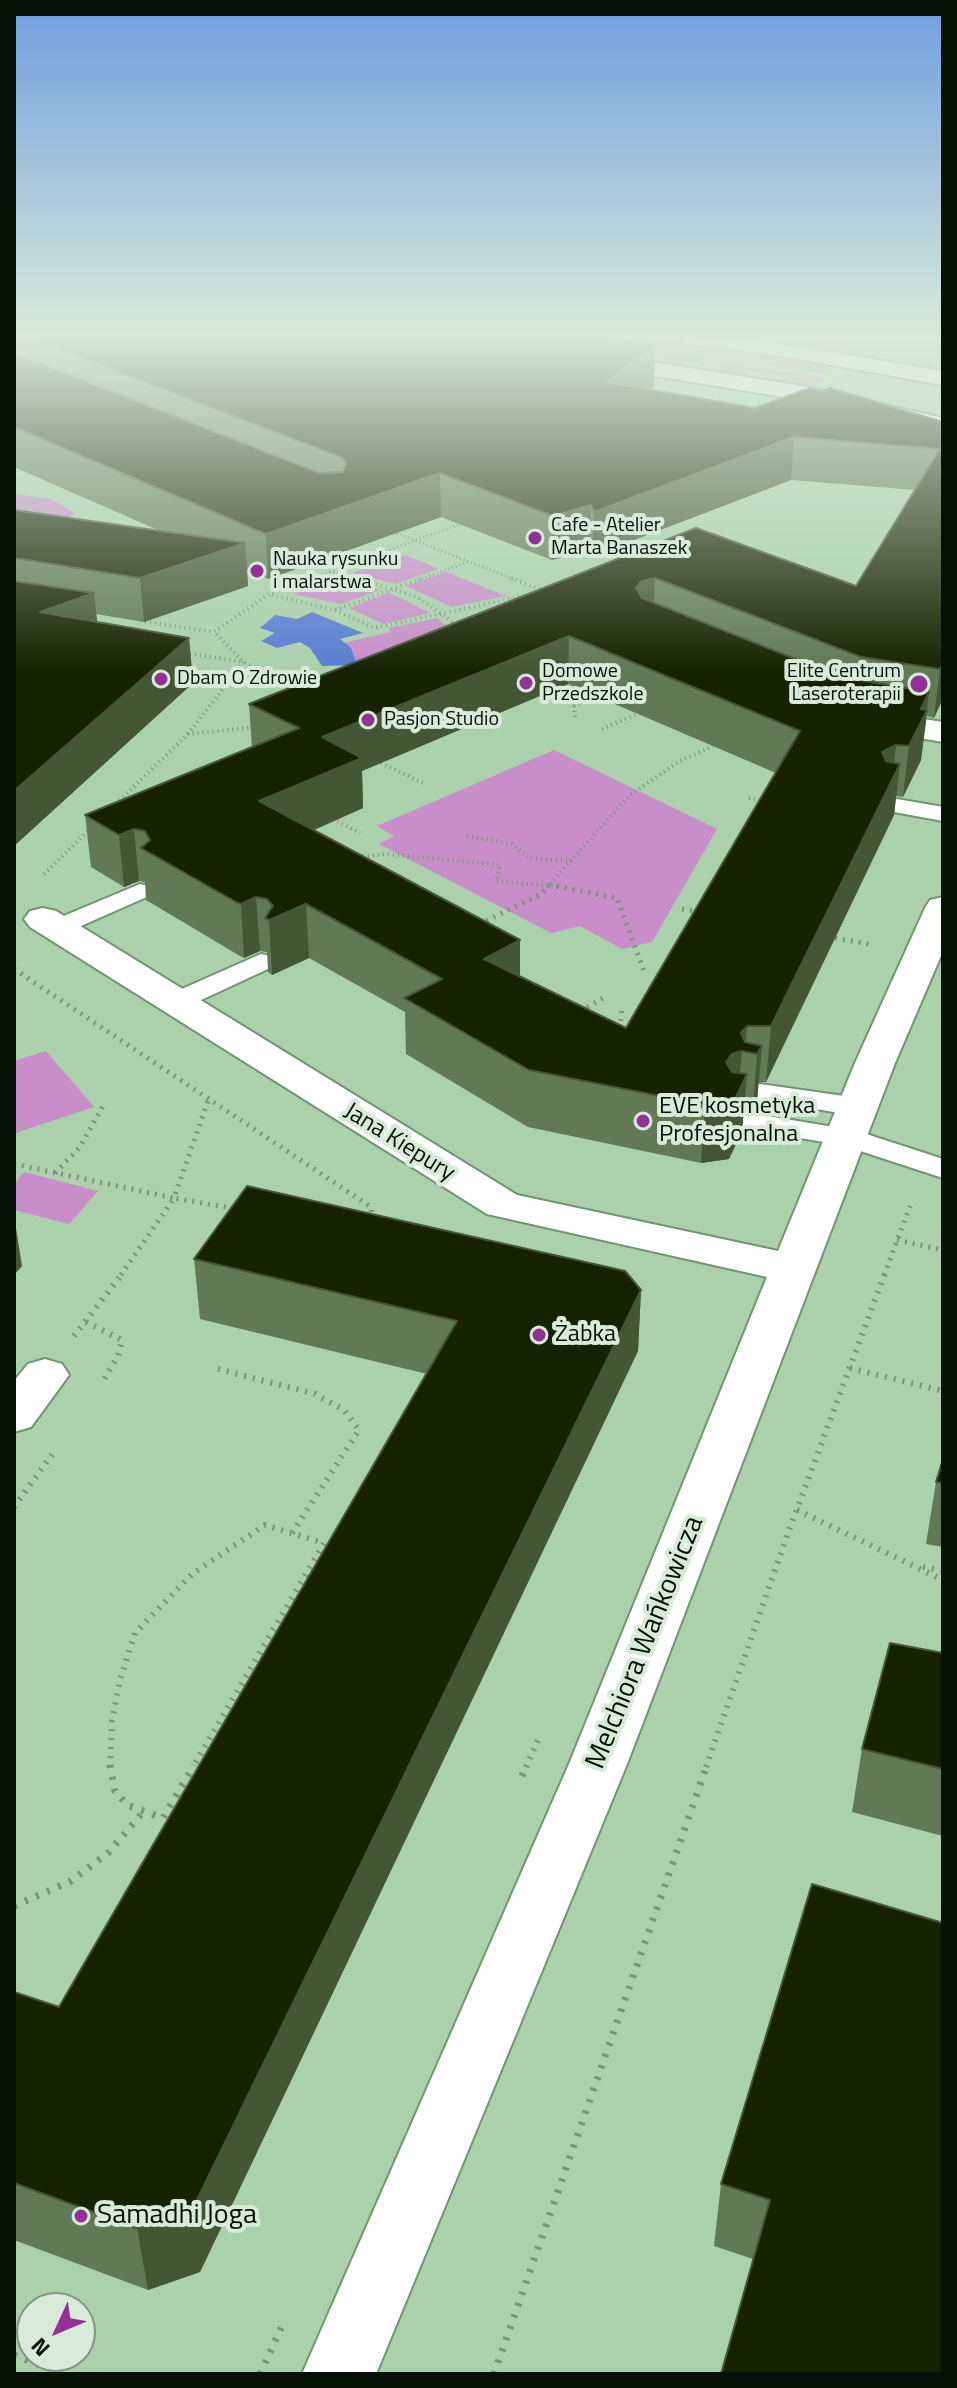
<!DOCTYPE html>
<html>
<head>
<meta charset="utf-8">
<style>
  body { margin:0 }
  #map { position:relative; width:957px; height:2388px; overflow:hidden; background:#abd0ac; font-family:"Titillium Web",sans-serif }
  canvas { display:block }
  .frame { position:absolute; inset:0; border:16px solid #051105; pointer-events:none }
  .north { position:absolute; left:16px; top:2292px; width:80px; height:80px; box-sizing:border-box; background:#d8ebd9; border:2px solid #849484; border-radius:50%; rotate:226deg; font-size:22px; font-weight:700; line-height:32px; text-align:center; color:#051105 }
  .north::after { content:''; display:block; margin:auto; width:28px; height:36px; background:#933199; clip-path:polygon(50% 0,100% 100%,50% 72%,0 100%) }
</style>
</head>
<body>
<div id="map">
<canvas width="957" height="2388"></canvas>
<div class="frame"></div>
<div class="north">N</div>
</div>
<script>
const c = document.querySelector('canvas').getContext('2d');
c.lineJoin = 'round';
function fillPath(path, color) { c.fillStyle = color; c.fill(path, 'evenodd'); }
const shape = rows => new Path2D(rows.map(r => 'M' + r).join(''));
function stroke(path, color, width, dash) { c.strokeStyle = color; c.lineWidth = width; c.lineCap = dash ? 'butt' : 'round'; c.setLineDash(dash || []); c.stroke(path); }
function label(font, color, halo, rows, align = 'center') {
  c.font = font + ' "Titillium Web",sans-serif'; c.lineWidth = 8; c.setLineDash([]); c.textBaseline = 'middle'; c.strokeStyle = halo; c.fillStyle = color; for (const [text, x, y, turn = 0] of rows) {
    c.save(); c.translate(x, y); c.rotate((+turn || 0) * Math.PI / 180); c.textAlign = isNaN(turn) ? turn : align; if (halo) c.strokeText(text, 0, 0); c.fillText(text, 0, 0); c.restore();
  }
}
fillPath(shape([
  [544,337,694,357,827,379,805,389,784,385,793,378,746,370,736,378,716,375,723,367,674,360,666,367],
  [570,337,645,337,835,367,820,374,720,356],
  [745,337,810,337,855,342,856,353],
  [14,494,51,499,76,514,14,540],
  [405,555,439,569,396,584,352,573],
  [446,572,506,596,452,607,406,586],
  [333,580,355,583,380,590,341,604,294,594],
  [388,593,407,601,430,613,384,624,349,608],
  [437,618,456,634,357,665,343,643,391,632,389,628],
  [554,750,717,829,652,942,622,949,580,926,551,933,379,844,394,836,377,826],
  [46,1051,94,1107,15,1133,14,1061],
  [24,1172,98,1191,69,1224,14,1210,14,1184]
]), '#c78ec9');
fillPath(shape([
  [312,612,363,633,340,639,351,648,357,665,322,666,310,648,300,642,277,648,261,641,275,633,260,628,275,615,297,619]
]), '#597cd1');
const service = shape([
  [891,798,943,807,943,821,883,810,879,805,883,800,891,798],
  [140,884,149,886,152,891,149,896,65,933,56,936,47,933,43,928,47,923,140,884],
  [261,954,270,956,274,962,270,968,184,1008,166,1008,162,1002,166,996,261,954],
  [753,1083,858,1098,868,1101,872,1107,868,1113,858,1116,743,1097,739,1091,743,1085,753,1083],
  [738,1111,857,1131,943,1159,943,1178,842,1145,728,1126,724,1120,728,1114,738,1111]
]);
const minor = shape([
  [596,353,808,387,943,418,943,432,808,401,588,365,584,360,588,355,596,353],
  [866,710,943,722,943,742,855,727,850,720,855,713,866,710],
  [943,897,943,951,895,1063,627,1764,376,2374,302,2374,569,1764,767,1277,487,1214,30,927,24,919,30,911,43,908,56,911,517,1195,778,1251,855,1063,925,908,930,900,943,897],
  [45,1359,62,1364,69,1375,31,1427,14,1432,14,1381,28,1364,45,1359]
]);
const tertiary = shape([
  [680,337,739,337,943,371,943,385,793,358,691,344,683,342,680,337]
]);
stroke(service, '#729573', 4);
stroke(minor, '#729573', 4);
stroke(tertiary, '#729573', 4);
stroke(shape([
  [392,528,393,532,516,580],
  [329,572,364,580],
  [307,580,464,523],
  [418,580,468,562]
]), '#789579', 3, [1, 3]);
stroke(shape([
  [357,578,417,597,458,626],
  [511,578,544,591],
  [272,595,335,610,375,628,528,595],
  [335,610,423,578],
  [140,621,214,632],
  [185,653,244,662,188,734],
  [572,686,575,717],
  [294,689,244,662,214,632,269,594,313,578],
  [574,706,596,696],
  [602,729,637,714],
  [381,763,423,783],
  [749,798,766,801],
  [116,804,188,734,256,727],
  [333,819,360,833],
  [467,836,512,844,528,858,572,861],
  [358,857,386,854,500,865,496,881,560,887],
  [44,874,91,828],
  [547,887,629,796,678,762,713,746]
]), '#789579', 4, [1, 4]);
stroke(shape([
  [549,885,617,898,644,971],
  [682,909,699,912],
  [479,924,541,894,549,885],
  [835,938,874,945],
  [14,969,371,1207,372,1219],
  [580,1011,603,998],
  [620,1029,622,1008],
  [14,1164,174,1198,209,1098],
  [55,1173,80,1147,104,1104],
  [897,1240,943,1250],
  [121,1275,174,1198,236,1209],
  [884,1275,911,1204]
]), '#789579', 5, [2, 6]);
stroke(shape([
  [86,1322,122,1340,118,1356,103,1381],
  [74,1336,123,1273],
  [850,1368,943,1391],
  [218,1369,315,1394,344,1410,359,1430,292,1533],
  [14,1507,54,1452],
  [797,1510,943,1580],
  [923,1567,943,1571],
  [110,1767,112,1721,120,1680,135,1633,192,1574,265,1525,324,1543,193,1767],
  [526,1767,539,1738],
  [706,1767,788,1533,885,1273]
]), '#789579', 6, [2, 7]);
stroke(shape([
  [110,1765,115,1791,127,1805,163,1818,194,1765],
  [522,1776,527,1765],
  [14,1906,71,1881,108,1853,144,1811],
  [14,2355,64,2374],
  [260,2374,283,2324],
  [494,2374,707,1765]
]), '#789579', 7, [3, 9]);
fillPath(service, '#fff');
fillPath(minor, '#fff');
fillPath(tertiary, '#fff');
fillPath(shape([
  [14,337,592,337,654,386,649,389,755,408,943,422,943,698,934,718,927,716,921,760,903,797,896,796,894,815,766,1082,758,1082,757,1102,753,1110,744,1109,742,1131,729,1159,701,1163,528,1127,406,1054,405,1012,309,958,272,975,268,972,267,952,260,951,244,958,240,956,146,900,145,882,139,881,124,887,91,867,85,815,252,748,249,704,696,528,856,586,915,490,791,480,592,556,590,549,552,560,441,517,268,579,247,569,248,586,144,622,96,614,97,622,189,638,193,683,14,846,14,510,160,531,14,467],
  [568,684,776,773,626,1028,520,977,520,940,314,830,363,808,362,771],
  [194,1259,641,1290,638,1351,200,2272,148,2290,14,2240,14,1992,59,2007,427,1374,200,1319],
  [943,1459,943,1547,926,1544,936,1482],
  [943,1653,943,1836,852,1812,862,1749],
  [943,1923,753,2259,714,2246,721,2184]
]), '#617957');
fillPath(shape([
  [655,346,654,386,606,422,607,382],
  [794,437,791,480,592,556,594,512],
  [440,473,441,517,268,579,266,534],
  [591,505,590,549,552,560,553,516],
  [245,543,248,586,144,622,140,578],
  [655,578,653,624,636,588,642,581],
  [94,593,99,638,40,612],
  [569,636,568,684,362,771,363,808,262,853,259,801,322,737],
  [189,638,193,683,14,846,14,791],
  [943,663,943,698,934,718,940,669],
  [929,692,921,760,903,797,909,746,921,709],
  [896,745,892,781,900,764,894,815,766,1082,771,1026,882,752],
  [134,829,139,881,124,887,119,835],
  [256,897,260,951,244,958,241,904],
  [306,904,309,958,272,975,269,920],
  [520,940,520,995,484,959],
  [747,1026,745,1052,742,1051,738,1092,747,1074,742,1131,729,1159,701,1163,705,1105,726,1062,741,1033],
  [762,1046,757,1102,753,1110,757,1054],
  [14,1216,22,1266,14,1275],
  [641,1290,638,1351,200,2272,148,2290,137,2228]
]), '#435635');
const building = shape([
  [27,337,592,337,655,346,607,382,755,408,810,388,821,391,830,388,943,422,943,663,940,669,861,657,655,578,642,581,636,588,642,598,841,677,929,692,921,709,927,710,909,746,896,745,882,752,886,761,900,764,771,1026,747,1026,741,1033,745,1042,762,1046,757,1054,742,1051,732,1054,726,1062,732,1072,747,1074,734,1101,705,1105,529,1070,404,998,442,979,306,904,269,920,265,918,273,906,267,899,256,897,241,904,236,902,141,848,150,840,145,831,134,829,119,835,85,815,299,728,249,704,696,528,856,586,940,449,794,437,594,512,591,505,553,516,440,473,266,534,14,427,14,353,319,473,343,472,346,464,343,458,27,337],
  [569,636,800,731,626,1028,484,959,520,940,259,801,362,758,322,737,569,636],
  [14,510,245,543,140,578,14,558,14,510],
  [14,581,94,593,40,612,189,638,14,791,14,581],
  [247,1186,625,1271,641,1290,192,2210,137,2228,14,2183,14,1992,59,2007,457,1321,194,1259,247,1186],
  [943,1459,943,1483,936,1482,943,1459],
  [890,1643,943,1653,943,1769,862,1749,890,1643],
  [812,1884,943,1923,943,2374,721,2374,770,2200,721,2184,812,1884]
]);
fillPath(building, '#172202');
stroke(building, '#435635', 2);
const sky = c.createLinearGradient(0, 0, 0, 671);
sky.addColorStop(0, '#6f9edf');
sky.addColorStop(0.5, '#d9eada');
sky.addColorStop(1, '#d9eada00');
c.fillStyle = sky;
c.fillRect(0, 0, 957, 671);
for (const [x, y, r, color] of [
  [535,538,8,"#933199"],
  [257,571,8,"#933199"],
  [161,679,8,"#933199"],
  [526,683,8,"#933199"],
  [919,684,10,"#933199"],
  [368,720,8,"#933199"],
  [643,1121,8,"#933199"],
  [539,1335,8,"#933199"],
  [81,2216,8,"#933199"]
]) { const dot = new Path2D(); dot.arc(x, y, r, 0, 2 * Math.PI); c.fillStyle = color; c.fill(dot); stroke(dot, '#d8ebd9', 3); }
label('20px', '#051105', '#d8ebd9', [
  ["Cafe - Atelier",551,526],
  ["Marta Banaszek",551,549],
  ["Nauka rysunku",273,560],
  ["i malarstwa",273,583],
  ["Domowe",542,672],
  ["Przedszkole",542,695],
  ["Elite Centrum",901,672,"right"],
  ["Laseroterapii",901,695,"right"],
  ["Dbam O Zdrowie",177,679],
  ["Pasjon Studio",384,720]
], 'left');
label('24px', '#051105', '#d8ebd9', [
  ["EVE kosmetyka",659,1107],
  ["Profesjonalna",659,1135],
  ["Żabka",555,1335]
], 'left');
label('24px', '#051105', '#d8ebd9', [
  ["Jana Kiepury",399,1143,32]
]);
label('28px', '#051105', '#d8ebd9', [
  ["Melchiora Wańkowicza",646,1643,-68]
]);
label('28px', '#051105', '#d8ebd9', [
  ["Samadhi Joga",97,2216]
], 'left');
</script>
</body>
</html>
